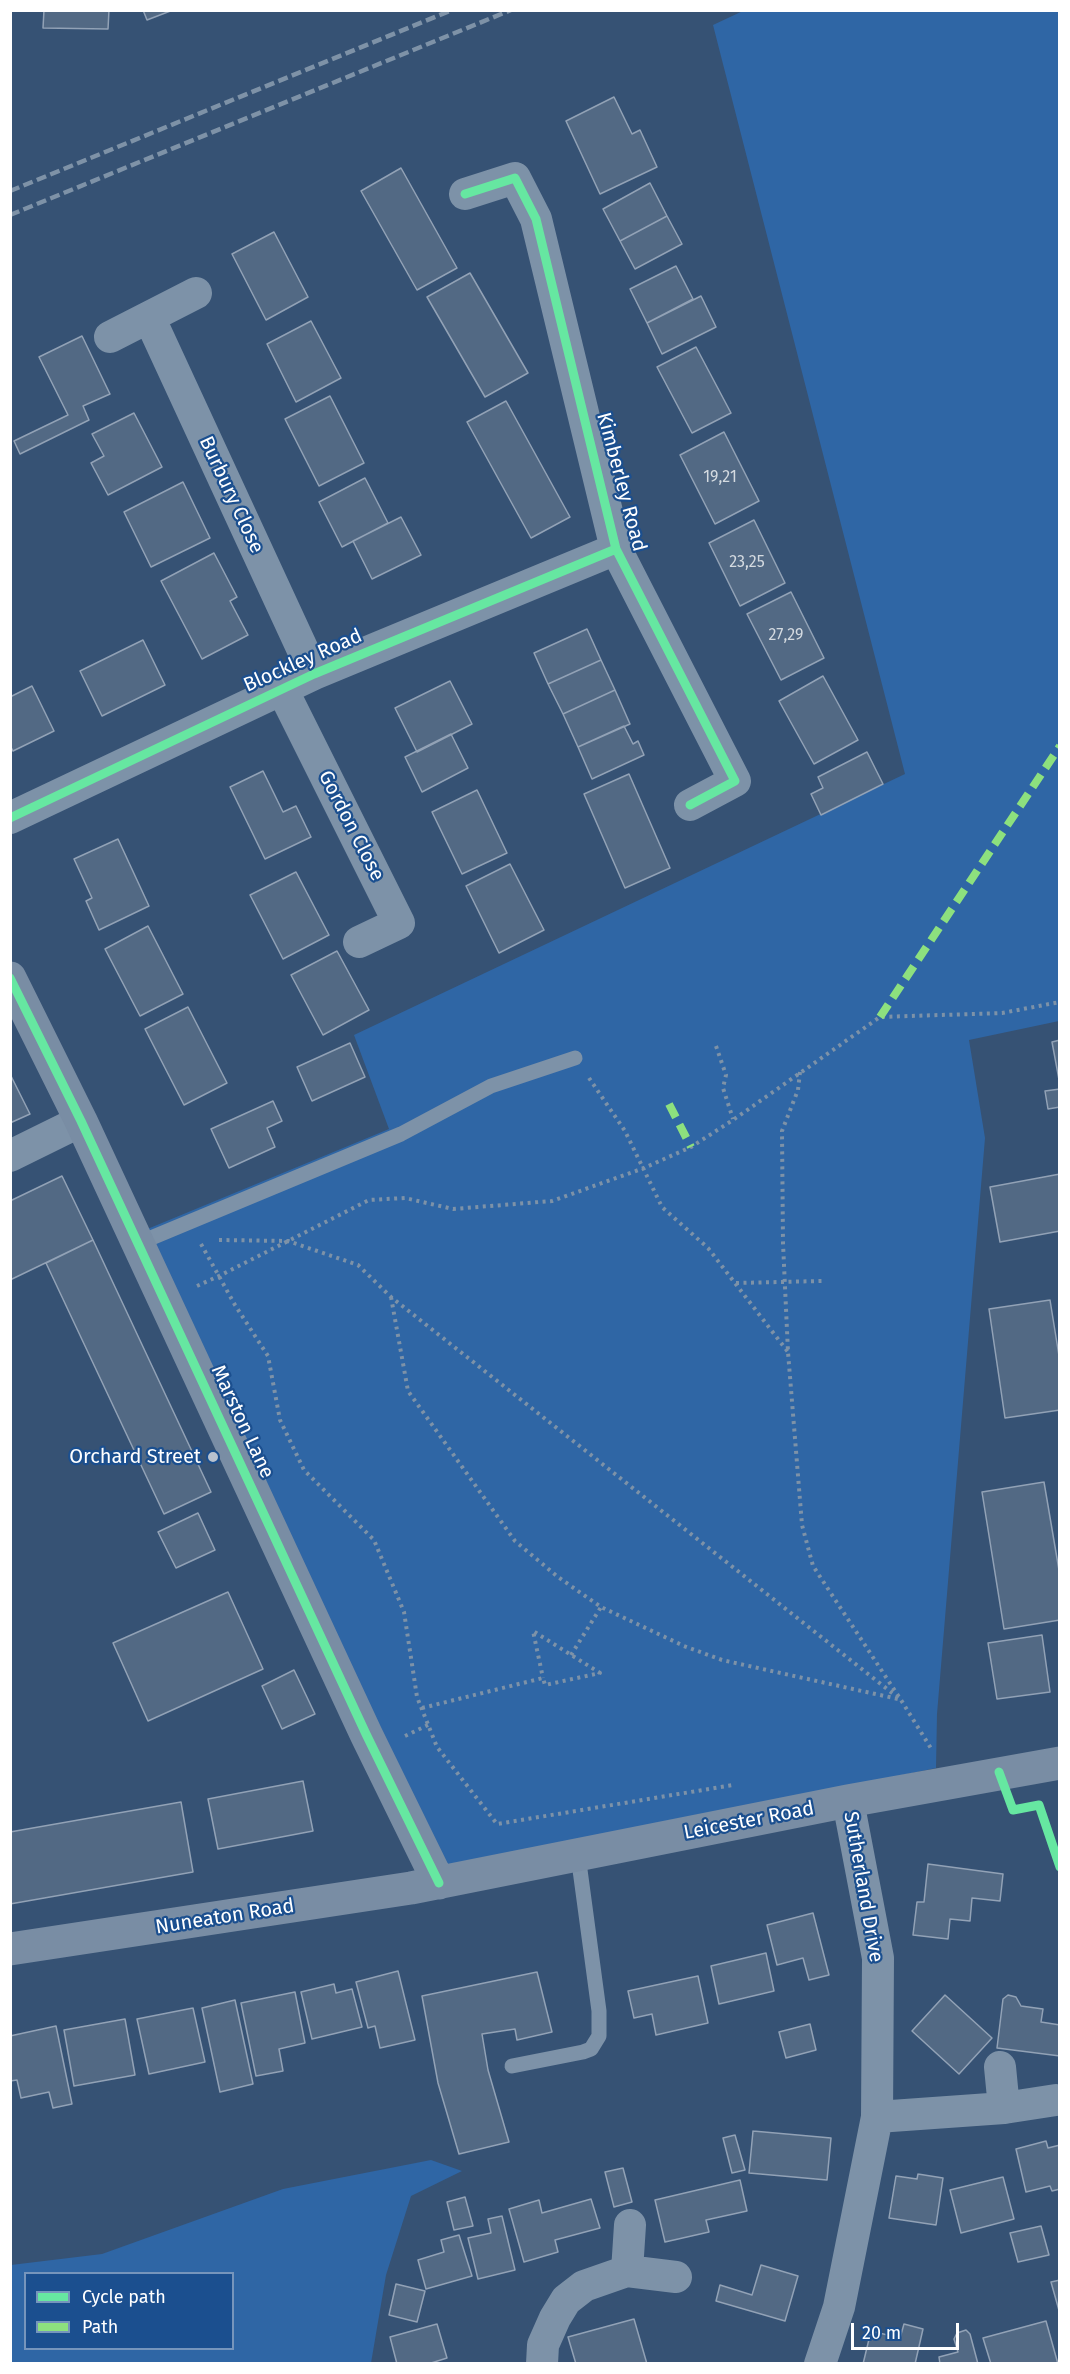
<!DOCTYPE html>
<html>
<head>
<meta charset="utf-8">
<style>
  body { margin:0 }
  #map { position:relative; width:1070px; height:2374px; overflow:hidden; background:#365274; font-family:"Fira Sans",sans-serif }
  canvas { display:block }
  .frame { position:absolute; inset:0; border:12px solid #fff; pointer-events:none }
  .legend { position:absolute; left:24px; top:2272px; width:210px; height:78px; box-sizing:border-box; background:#1b4f8f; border:2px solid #7695bc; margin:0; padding:8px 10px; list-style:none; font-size:18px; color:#fff }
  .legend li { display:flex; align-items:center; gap:12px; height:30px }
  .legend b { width:30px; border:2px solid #7695bc }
  .scale { position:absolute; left:851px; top:2323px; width:108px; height:27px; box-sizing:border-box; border:3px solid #fff; border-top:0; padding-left:8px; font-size:18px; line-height:21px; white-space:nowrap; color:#fff; -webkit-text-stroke:4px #1b4f8f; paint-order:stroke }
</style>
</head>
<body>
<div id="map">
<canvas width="1070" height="2374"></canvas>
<div class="frame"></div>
<ul class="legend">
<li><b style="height:8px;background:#66e7a1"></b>Cycle path</li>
<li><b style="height:8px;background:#8de07e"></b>Path</li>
</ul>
<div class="scale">20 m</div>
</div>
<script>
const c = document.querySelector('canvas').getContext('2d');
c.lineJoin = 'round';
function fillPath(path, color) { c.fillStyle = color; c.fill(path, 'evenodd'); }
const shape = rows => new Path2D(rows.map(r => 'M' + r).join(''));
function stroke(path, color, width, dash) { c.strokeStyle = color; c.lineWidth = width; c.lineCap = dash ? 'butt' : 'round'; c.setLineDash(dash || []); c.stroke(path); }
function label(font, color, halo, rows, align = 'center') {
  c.font = font + ' "Fira Sans",sans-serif'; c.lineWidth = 4.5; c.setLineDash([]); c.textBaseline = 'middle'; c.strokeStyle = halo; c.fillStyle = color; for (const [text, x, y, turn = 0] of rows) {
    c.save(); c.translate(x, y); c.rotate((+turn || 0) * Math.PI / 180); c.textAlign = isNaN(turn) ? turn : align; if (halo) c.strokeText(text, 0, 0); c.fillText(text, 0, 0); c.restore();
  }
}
fillPath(shape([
  [745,10,1059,11,1059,1021,969,1040,985,1138,937,1714,936,1768,448,1871,145,1230,389,1129,354,1035,905,774,713,25],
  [431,2160,462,2171,411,2196,386,2275,371,2363,11,2363,11,2265,102,2254,283,2189],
  [26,2274,232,2274,232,2348,26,2348]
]), '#2f66a5');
const building = shape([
  [44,10,109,10,108,29,43,28,44,10],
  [143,10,173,10,147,20,143,10],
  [614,97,632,134,640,130,657,167,600,194,566,121,614,97],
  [401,168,457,268,417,290,361,191,401,168],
  [650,183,667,216,620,241,603,209,650,183],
  [667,216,682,244,635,269,620,241,667,216],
  [274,232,308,297,266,320,232,254,274,232],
  [676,266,693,299,647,323,630,289,676,266],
  [470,273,528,373,485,397,427,297,470,273],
  [701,296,716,327,662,354,647,323,701,296],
  [311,321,341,378,296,402,267,344,311,321],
  [82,336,110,394,83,406,89,420,20,454,14,441,68,415,39,357,82,336],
  [696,347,731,413,692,433,657,367,696,347],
  [330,396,364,463,319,486,285,419,330,396],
  [506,401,570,517,531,538,467,422,506,401],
  [134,413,162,467,108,495,91,463,104,456,92,434,134,413],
  [724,432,759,501,715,524,680,455,724,432],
  [365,478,388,523,342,547,319,502,365,478],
  [183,482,210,538,151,567,124,512,183,482],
  [401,517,421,555,372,579,353,541,401,517],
  [754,520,785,583,740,606,709,543,754,520],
  [214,553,237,597,230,601,248,635,202,659,161,581,214,553],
  [791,592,824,658,781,680,747,614,791,592],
  [587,629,601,660,548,684,534,653,587,629],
  [143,640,165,685,102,716,80,671,143,640],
  [601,660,615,690,563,714,548,684,601,660],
  [823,676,858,740,814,764,779,701,823,676],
  [450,681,472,724,417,752,395,708,450,681],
  [32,686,54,731,13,751,10,746,10,697,32,686],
  [615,690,630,724,578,747,563,714,615,690],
  [624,726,633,744,638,741,644,755,592,779,578,747,624,726],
  [451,734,468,768,422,792,405,757,451,734],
  [867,752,883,784,821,815,811,794,823,788,818,777,867,752],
  [263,771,283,812,296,806,311,837,265,859,230,787,263,771],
  [629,774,670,868,625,888,584,794,629,774],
  [477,790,507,853,462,874,432,812,477,790],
  [118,839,149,906,99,930,86,901,92,898,74,859,118,839],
  [510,864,544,930,499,953,466,886,510,864],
  [296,872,329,935,283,959,250,895,296,872],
  [148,926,183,994,140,1016,105,949,148,926],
  [337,951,369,1010,323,1035,291,975,337,951],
  [188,1007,227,1083,184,1105,145,1029,188,1007],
  [1060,1040,1060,1085,1052,1042,1060,1040],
  [350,1043,365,1077,312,1101,297,1067,350,1043],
  [10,1074,30,1114,10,1123,10,1074],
  [1060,1089,1060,1107,1048,1109,1045,1091,1060,1089],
  [273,1101,282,1121,267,1128,275,1147,229,1168,211,1129,273,1101],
  [1060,1174,1060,1231,1000,1242,990,1187,1060,1174],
  [62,1176,93,1240,10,1280,10,1201,62,1176],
  [93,1240,211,1492,164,1514,46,1263,93,1240],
  [1050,1300,1060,1362,1060,1410,1005,1418,989,1309,1050,1300],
  [1044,1482,1060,1576,1060,1620,1004,1629,982,1492,1044,1482],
  [198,1513,215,1550,176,1568,158,1532,198,1513],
  [228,1592,263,1669,148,1721,113,1643,228,1592],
  [1042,1635,1050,1692,997,1699,988,1643,1042,1635],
  [294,1670,315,1714,282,1729,262,1686,294,1670],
  [303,1781,313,1831,218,1849,208,1799,303,1781],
  [181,1802,193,1872,10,1904,10,1832,181,1802],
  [928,1864,1003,1874,1000,1901,972,1898,970,1921,950,1919,948,1939,913,1935,917,1902,924,1902,928,1864],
  [813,1913,829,1975,809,1980,803,1958,777,1965,767,1925,813,1913],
  [766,1953,774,1991,719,2004,711,1966,766,1953],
  [398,1971,415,2040,380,2048,375,2026,368,2028,356,1982,398,1971],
  [537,1972,552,2032,517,2040,515,2029,482,2034,488,2070,509,2142,459,2154,438,2083,422,1996,537,1972],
  [698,1976,708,2023,656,2035,652,2014,634,2018,628,1991,698,1976],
  [334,1984,336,1993,352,1989,362,2027,312,2039,301,1992,334,1984],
  [295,1992,305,2043,279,2049,283,2071,256,2076,241,2003,295,1992],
  [945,1995,992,2038,959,2074,912,2031,945,1995],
  [1008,1995,1016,1997,1021,2006,1043,2009,1041,2022,1060,2025,1060,2056,997,2048,1003,1999,1008,1995],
  [235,2000,253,2084,220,2092,202,2008,235,2000],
  [193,2008,205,2062,149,2074,137,2019,193,2008],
  [125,2019,135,2075,74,2086,64,2030,125,2019],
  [810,2024,816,2050,786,2058,779,2032,810,2024],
  [56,2026,72,2104,53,2108,49,2092,21,2098,17,2080,10,2081,10,2036,56,2026],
  [753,2131,831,2138,827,2180,749,2173,753,2131],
  [735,2135,745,2170,732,2173,723,2138,735,2135],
  [1046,2141,1048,2148,1060,2145,1060,2189,1052,2191,1050,2186,1026,2192,1016,2149,1046,2141],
  [623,2168,632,2202,614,2207,605,2172,623,2168],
  [918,2174,943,2178,936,2225,889,2218,896,2176,917,2179,918,2174],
  [1003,2177,1014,2219,961,2233,950,2190,1003,2177],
  [740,2180,747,2211,706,2220,709,2232,665,2242,655,2200,740,2180],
  [465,2197,473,2226,454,2230,447,2202,465,2197],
  [591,2199,600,2228,555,2240,558,2252,524,2262,509,2209,539,2200,542,2213,591,2199],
  [502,2216,515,2270,478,2279,468,2238,491,2233,488,2219,502,2216],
  [1041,2226,1049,2255,1018,2262,1010,2233,1041,2226],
  [459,2235,472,2276,426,2289,418,2260,444,2252,441,2240,459,2235],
  [761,2265,798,2276,785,2321,716,2301,720,2285,752,2295,761,2265],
  [1060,2280,1060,2314,1051,2282,1060,2280],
  [396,2284,425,2291,417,2322,389,2315,396,2284],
  [634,2319,647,2364,576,2364,568,2337,634,2319],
  [1046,2321,1058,2364,991,2364,983,2338,1046,2321],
  [437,2324,447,2358,428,2364,397,2364,390,2337,437,2324],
  [904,2324,923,2329,915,2364,863,2364,871,2331,900,2338,904,2324],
  [966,2330,970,2334,978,2364,940,2364,939,2357,958,2352,954,2339,957,2333,966,2330]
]);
fillPath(building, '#526984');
stroke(building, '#92a2b6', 1.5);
stroke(shape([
  [716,1046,726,1075,723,1088,733,1119],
  [800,1072,798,1090,782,1131,783,1243,788,1352,802,1525,813,1566,901,1700,932,1750],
  [589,1078,625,1131,662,1207,708,1248,788,1352],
  [219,1240,288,1241,358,1265,391,1297,901,1700],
  [201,1244,235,1305,268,1356,280,1420,304,1470,374,1540,404,1612,417,1697,437,1747,497,1824,733,1785],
  [736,1283,822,1281],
  [197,1286,219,1276,369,1200,405,1198,453,1209,552,1201,644,1168,691,1147,733,1120,880,1017,1002,1013,1060,1002],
  [391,1297,408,1391,515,1541,558,1577,601,1607,684,1646,722,1660,898,1699],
  [571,1655,601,1607],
  [422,1708,543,1678,545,1685,600,1673,533,1631,543,1678],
  [405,1736,428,1725]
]), '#7d92a8', 4, [3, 4.5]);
stroke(shape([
  [139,1243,401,1134,491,1086,575,1058],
  [512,2066,583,2052,591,2049,599,2036,599,2011,578,1855]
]), '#7d92a8', 15);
stroke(shape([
  [465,194,515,178,536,219,616,549,735,781,690,805],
  [149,317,314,674],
  [110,337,196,293],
  [282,689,399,923,359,942],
  [10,818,314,674,616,549],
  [10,1156,81,1121],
  [1000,2067,1004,2108],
  [877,2117,1004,2108,1056,2100],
  [627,2271,630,2225],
  [542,2364,543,2345,555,2318,566,2300,584,2286,627,2271,676,2277],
  [820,2364,839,2307,877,2117,878,1958,848,1801]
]), '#7d92a8', 32);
stroke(shape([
  [10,978,81,1121,366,1734,439,1883],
  [10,1949,411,1888,848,1801,1060,1763]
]), '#798da4', 33);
stroke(shape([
  [10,191,452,10],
  [10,215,511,10]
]), '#7e92a7', 4.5, [10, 4.5]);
stroke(shape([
  [880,1017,1060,746],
  [669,1104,691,1147]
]), '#8de07e', 8, [15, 8]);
stroke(shape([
  [465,194,515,178,536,219,616,549,735,781,690,805],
  [10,818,314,674,616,549],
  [10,978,81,1121,366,1734,439,1883],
  [999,1772,1013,1810,1039,1805,1060,1867]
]), '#66e7a1', 9);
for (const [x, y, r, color] of [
  [213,1457,6,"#b9c2ce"]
]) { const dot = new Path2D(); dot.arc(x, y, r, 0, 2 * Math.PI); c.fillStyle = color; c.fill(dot); stroke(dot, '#1b4f8f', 2); }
label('16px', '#d4dae0', null, [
  ["19,21",720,478],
  ["23,25",747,563],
  ["27,29",786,636]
]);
label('20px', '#fff', '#1b4f8f', [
  ["Kimberley Road",621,482,75],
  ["Burbury Close",231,495,65],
  ["Blockley Road",303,661,-24],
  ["Gordon Close",351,826,63],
  ["Marston Lane",242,1422,65],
  ["Leicester Road",749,1821,-11],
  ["Sutherland Drive",863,1887,80],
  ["Nuneaton Road",225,1917,-9]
]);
label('20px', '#fff', '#1b4f8f', [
  ["Orchard Street",201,1457]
], 'right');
</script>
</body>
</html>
